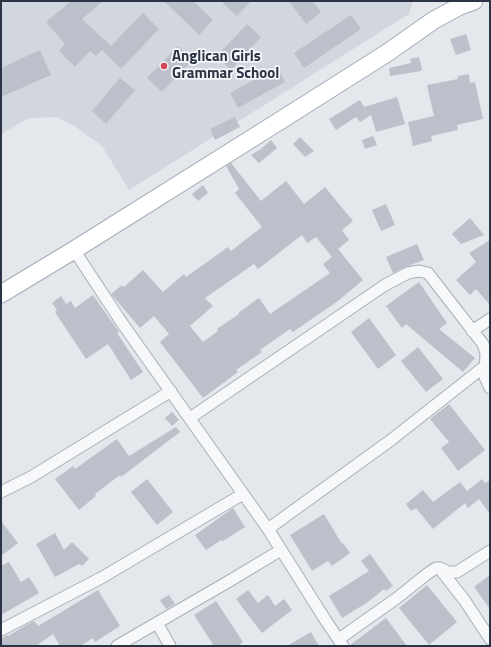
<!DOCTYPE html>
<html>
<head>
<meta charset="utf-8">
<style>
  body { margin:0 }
  #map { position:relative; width:491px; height:647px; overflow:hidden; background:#e4e7ec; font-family:"Titillium Web",sans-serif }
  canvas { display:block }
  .frame { position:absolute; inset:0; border:2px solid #2b3445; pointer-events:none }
</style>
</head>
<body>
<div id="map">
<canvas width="491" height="647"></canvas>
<div class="frame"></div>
</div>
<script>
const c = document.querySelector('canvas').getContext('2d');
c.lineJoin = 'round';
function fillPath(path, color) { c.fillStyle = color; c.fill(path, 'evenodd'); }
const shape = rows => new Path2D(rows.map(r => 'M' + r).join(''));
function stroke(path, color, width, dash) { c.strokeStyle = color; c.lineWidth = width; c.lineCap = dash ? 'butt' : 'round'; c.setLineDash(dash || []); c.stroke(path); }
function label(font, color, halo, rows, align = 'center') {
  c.font = font + ' "Titillium Web",sans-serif'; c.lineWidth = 3.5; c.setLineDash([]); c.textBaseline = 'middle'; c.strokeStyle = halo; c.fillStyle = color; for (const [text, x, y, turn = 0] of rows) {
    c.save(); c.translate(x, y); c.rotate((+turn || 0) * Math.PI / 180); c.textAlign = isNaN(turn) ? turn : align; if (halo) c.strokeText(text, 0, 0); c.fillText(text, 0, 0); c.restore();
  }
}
fillPath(shape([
  [1,1,413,1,409,14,129,190,102,146,73,125,57,117,29,118,1,134]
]), '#d2d6de');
fillPath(shape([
  [71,1,103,1,82,19,111,46,143,13,159,29,121,69,102,50,96,56,90,51,75,67,59,51,65,44,46,22],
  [164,1,193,1,213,20,199,35],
  [221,1,251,1,237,16],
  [289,1,313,1,321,12,306,24],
  [351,15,361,29,304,68,294,53],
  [247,24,261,37,231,70,217,56],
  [466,34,471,50,456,55,450,39],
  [178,46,193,60,162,92,147,78],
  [40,50,51,75,1,97,1,68],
  [419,57,422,69,421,71,390,76,389,68,411,63,410,59],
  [277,67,285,82,238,108,230,93],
  [469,74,470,83,475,82,483,119,457,125,458,130,431,136,432,141,413,146,408,122,434,116,427,85,458,79,458,76],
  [120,78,135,90,106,124,92,111],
  [397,97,405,124,376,132,371,115,360,122,356,117,336,130,329,119,360,100,364,107],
  [235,117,240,127,215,140,210,129],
  [373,136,377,145,365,149,362,140],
  [300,137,314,151,305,157,293,144],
  [271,140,277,148,259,163,251,155,261,149],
  [231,163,261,201,286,181,304,204,325,187,353,221,342,230,349,240,338,249,363,280,338,301,293,332,290,329,260,350,262,352,236,370,238,372,203,398,160,342,169,334,154,316,140,328,111,294,122,285,124,287,143,270,163,292,184,274,186,277,228,247,231,251,262,227,235,193,239,189,226,166],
  [302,235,307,243,316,237,332,257,323,264,330,273,270,314,259,298,238,313,239,314,217,329,218,331,203,342,190,326,213,306,205,298,254,264,258,269],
  [203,185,208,193,198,201,192,194],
  [386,204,395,225,381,231,372,210],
  [470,218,484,235,461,244,452,234],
  [490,240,490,305,476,289,470,295,456,280,476,262,469,253],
  [417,244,424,260,405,267,393,273,386,257],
  [419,282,447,323,439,329,475,358,463,372,406,324,402,328,386,306],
  [93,295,119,332,117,333,143,372,131,380,108,344,86,359,55,312,57,310,52,303,61,296,66,304,71,301,75,308],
  [369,318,396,355,378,369,351,332],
  [418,347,443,379,426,392,401,361],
  [449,404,485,450,458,471,441,448,449,442,430,419],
  [172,412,179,420,172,426,165,418],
  [176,427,180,432,121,477,120,475,95,494,96,496,79,510,55,479,73,466,75,469,117,439,129,456],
  [147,479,173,512,157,525,131,492],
  [482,479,485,483,490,480,490,514,479,499,468,508,465,503,433,529,416,508,411,511,406,504,423,490,433,502,460,482,467,491],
  [233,508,245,527,223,541,221,540,206,550,195,535],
  [324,514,342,544,343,543,350,553,332,566,328,561,312,571,290,535],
  [1,521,18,543,1,556],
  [55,533,64,550,72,542,89,559,82,566,79,564,55,577,36,544],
  [370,554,393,586,386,591,384,589,368,602,342,618,329,596,369,571,361,561],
  [9,562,21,582,29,577,39,593,1,615,1,566],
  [490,575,490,609,474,587],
  [427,585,457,622,429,645,399,608],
  [98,590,120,626,95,642,93,638,80,646,60,646,53,634,36,646,1,646,1,639,7,635,8,636,23,627,34,621,38,626],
  [248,590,258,603,268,595,275,606,284,599,292,610,262,633,236,599],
  [169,595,175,604,166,609,160,600],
  [216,601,243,642,238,646,214,646,194,615],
  [386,618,407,646,350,646,350,645],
  [311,632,319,646,287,646]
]), '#bbc0ca');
const minor = shape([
  [74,250,122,323,268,529,326,621,343,646],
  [472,331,490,319],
  [190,418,385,285,408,273,419,271,428,273,483,344,486,353,485,377,490,388],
  [1,492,31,477,171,391],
  [268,529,391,440,485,366],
  [440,569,465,601,490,639],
  [157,623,170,646],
  [1,630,101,578,243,494],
  [339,639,397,598,427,574,436,568,440,568,448,572,457,572,490,551],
  [117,646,226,583,281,550]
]);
const primary = shape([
  [1,294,74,250,278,122,387,53,434,20,460,6,474,1]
]);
stroke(minor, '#a9aeb7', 13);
stroke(primary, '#a3abb8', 19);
stroke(minor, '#f7f8fa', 11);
stroke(primary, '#fff', 17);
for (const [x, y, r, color] of [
  [164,66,4,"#d1495b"]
]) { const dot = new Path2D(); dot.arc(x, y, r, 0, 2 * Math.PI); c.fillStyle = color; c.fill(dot); stroke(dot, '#f4f6f9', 1.5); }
label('bold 15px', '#2b3445', '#f4f6f9', [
  ["Anglican Girls",172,57],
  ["Grammar School",172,74]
], 'left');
</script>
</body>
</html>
